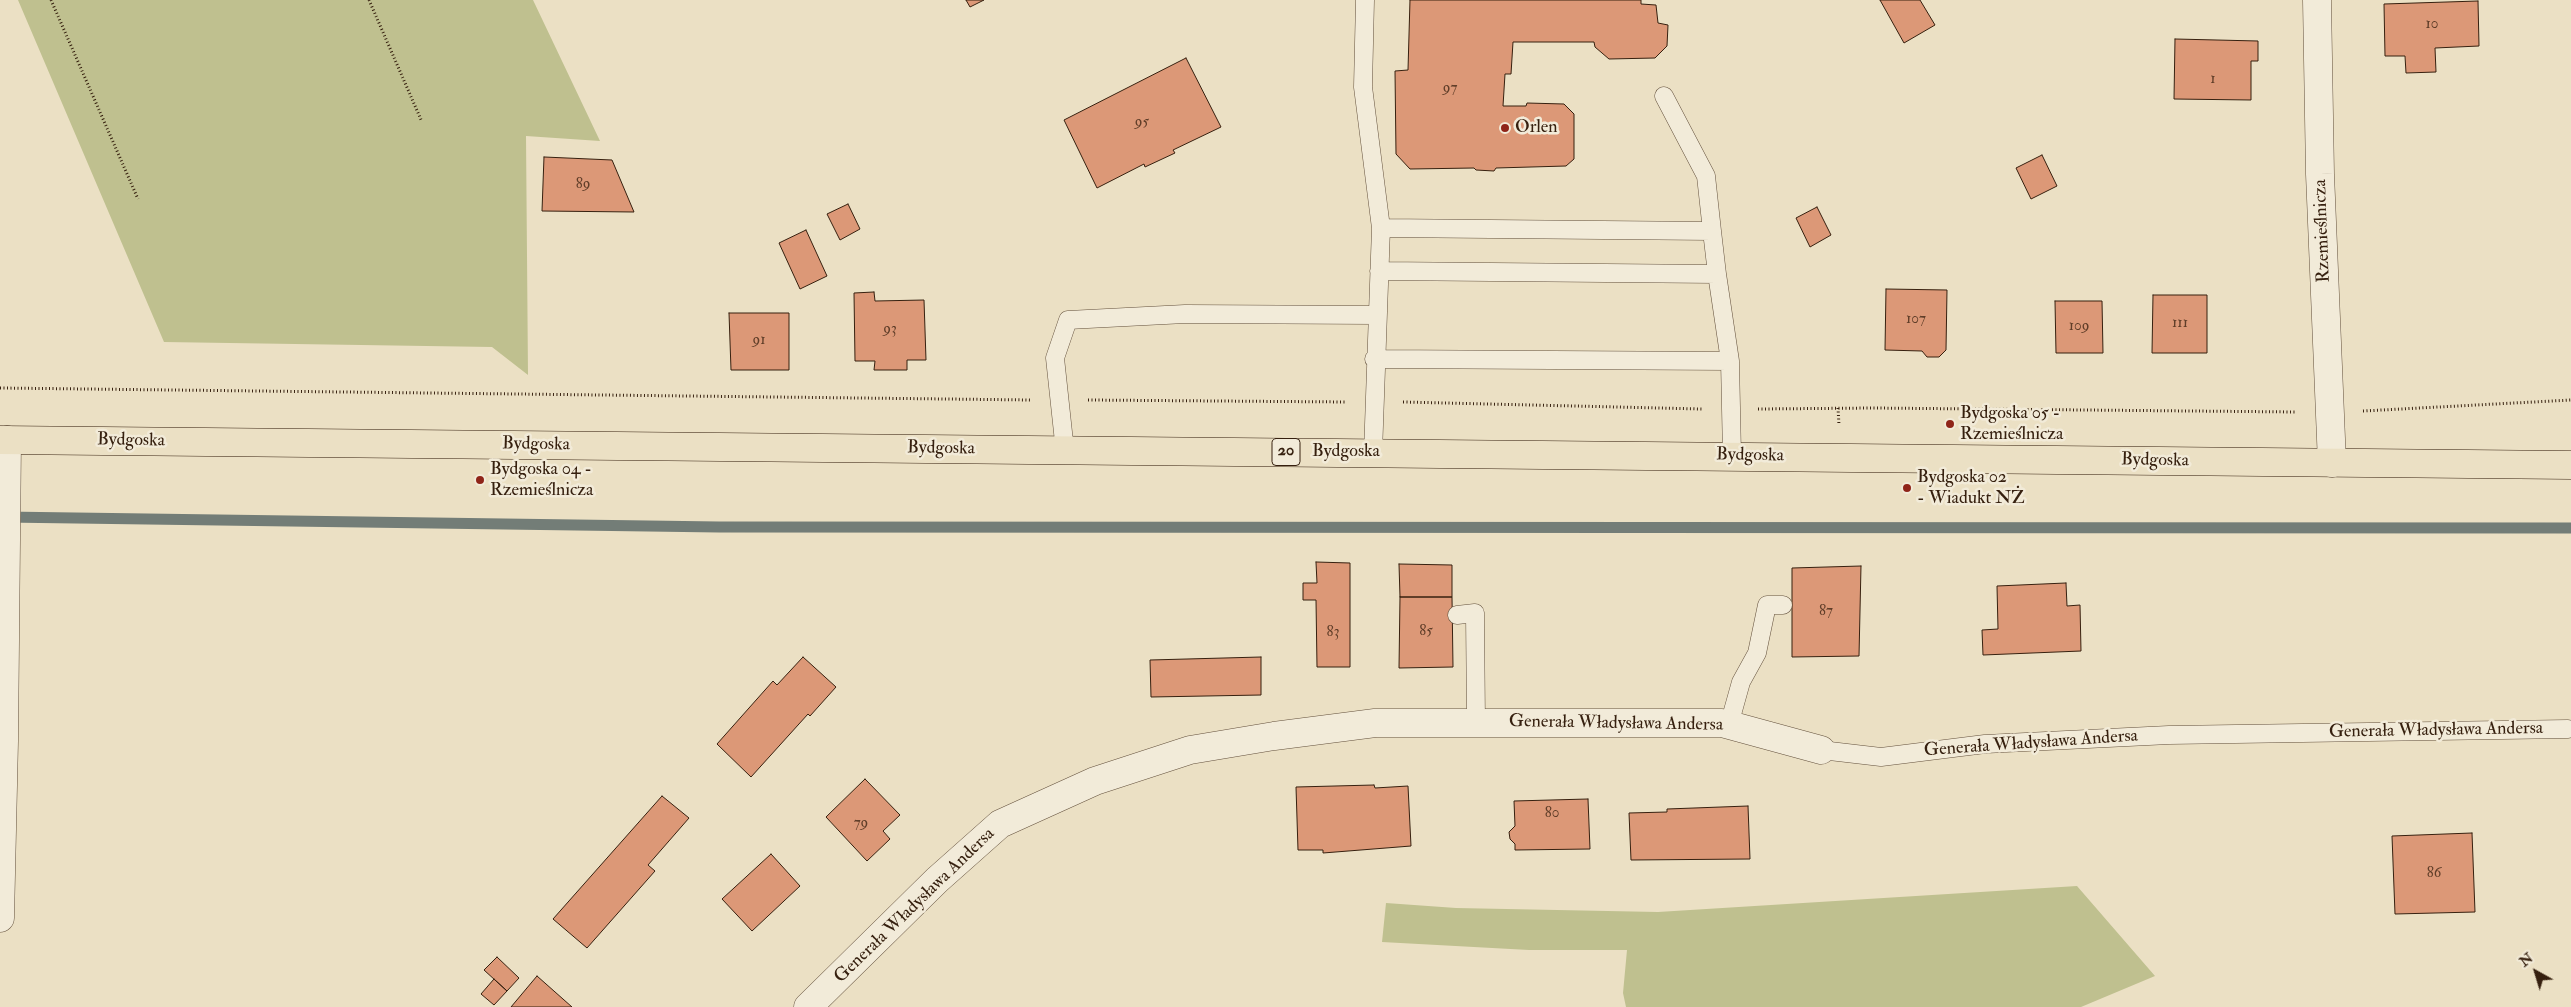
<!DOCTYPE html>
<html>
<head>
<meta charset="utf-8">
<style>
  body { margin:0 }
  #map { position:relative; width:2571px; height:1007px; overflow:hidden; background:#ebe0c4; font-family:"IM FELL Double Pica",serif }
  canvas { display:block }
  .north { position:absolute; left:2511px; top:947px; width:50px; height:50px; -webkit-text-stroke:4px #f2ebd9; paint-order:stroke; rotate:321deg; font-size:14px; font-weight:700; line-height:20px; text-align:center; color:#36200f }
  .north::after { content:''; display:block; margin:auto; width:18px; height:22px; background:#36200f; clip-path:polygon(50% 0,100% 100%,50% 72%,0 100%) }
</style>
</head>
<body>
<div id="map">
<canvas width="2571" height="1007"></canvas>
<div class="north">N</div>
</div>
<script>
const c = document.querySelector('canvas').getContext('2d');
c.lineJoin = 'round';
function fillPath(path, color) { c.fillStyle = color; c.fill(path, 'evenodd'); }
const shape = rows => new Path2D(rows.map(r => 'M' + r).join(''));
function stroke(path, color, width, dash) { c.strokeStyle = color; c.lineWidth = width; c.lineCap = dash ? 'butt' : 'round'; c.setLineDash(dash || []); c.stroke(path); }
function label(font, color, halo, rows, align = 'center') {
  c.font = font + ' "IM FELL Double Pica",serif'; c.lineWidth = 5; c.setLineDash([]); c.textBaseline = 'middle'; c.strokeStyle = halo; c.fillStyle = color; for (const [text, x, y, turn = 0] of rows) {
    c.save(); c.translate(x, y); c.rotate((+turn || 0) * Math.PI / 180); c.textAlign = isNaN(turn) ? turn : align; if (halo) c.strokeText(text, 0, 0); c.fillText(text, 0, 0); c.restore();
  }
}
fillPath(shape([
  [18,0,533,0,600,141,526,136,528,375,492,347,164,342],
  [2077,886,2155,976,2081,1007,1626,1007,1623,993,1627,950,1529,950,1382,942,1386,903,1456,908,1658,912]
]), '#bfc08f');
stroke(shape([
  [4,517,719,527,2571,528]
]), '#737d77', 11);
const building = shape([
  [966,0,984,0,970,7,966,0],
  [1410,0,1641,0,1641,4,1656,5,1658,23,1668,25,1667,46,1655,58,1609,59,1595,47,1594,42,1513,42,1511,74,1505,74,1503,106,1526,106,1527,103,1564,104,1574,114,1574,159,1566,166,1496,168,1494,171,1476,170,1474,168,1410,169,1396,154,1395,71,1408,70,1410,0],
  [1880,0,1920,0,1935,25,1904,43,1880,0],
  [2478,1,2479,46,2435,48,2436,72,2406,73,2405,56,2385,56,2384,4,2478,1],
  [2175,39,2258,41,2258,61,2251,61,2251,100,2174,99,2175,39],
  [1186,58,1221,127,1173,150,1175,153,1145,167,1144,164,1097,188,1064,120,1186,58],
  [2042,155,2057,186,2031,199,2016,168,2042,155],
  [544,157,612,160,634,212,542,211,544,157],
  [848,204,860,229,840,240,827,214,848,204],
  [1817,207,1831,235,1810,247,1796,218,1817,207],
  [806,230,827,276,800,289,779,243,806,230],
  [1886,289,1947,290,1946,350,1939,357,1927,357,1922,351,1885,350,1886,289],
  [874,292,875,301,924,300,926,360,907,360,907,370,874,370,875,361,855,361,854,293,874,292],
  [2153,295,2207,295,2207,353,2152,353,2153,295],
  [2055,301,2102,301,2103,353,2056,353,2055,301],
  [729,313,789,313,789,370,731,370,729,313],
  [1316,562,1350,563,1350,667,1317,667,1316,600,1303,600,1303,583,1317,583,1316,562],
  [1399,564,1452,565,1452,597,1400,597,1399,564],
  [1861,566,1859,656,1792,657,1792,568,1861,566],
  [2066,583,2067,606,2080,605,2081,651,1983,655,1982,630,1998,629,1997,586,2066,583],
  [1400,597,1452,597,1453,667,1399,668,1400,597],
  [803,657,836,687,810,716,808,714,751,777,717,744,773,681,777,685,803,657],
  [1261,657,1261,695,1151,697,1150,660,1261,657],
  [865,779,900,815,883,831,890,839,867,861,826,817,865,779],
  [1374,785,1375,788,1408,786,1411,846,1323,853,1323,850,1298,850,1296,787,1374,785],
  [662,796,689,818,648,865,655,871,587,948,553,919,662,796],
  [1588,799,1590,849,1515,850,1515,844,1510,839,1509,832,1515,826,1514,801,1588,799],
  [1748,806,1750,859,1631,860,1629,813,1667,812,1667,809,1748,806],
  [2472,833,2475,912,2395,914,2392,836,2472,833],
  [771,854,800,886,752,931,722,899,771,854],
  [497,957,519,978,507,991,484,970,497,957],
  [537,976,572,1007,511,1007,537,976],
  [494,979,507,991,494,1005,481,994,494,979]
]);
fillPath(building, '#dc9877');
stroke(building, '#36200f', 1);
const lane = shape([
  [1365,0,1363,87,1381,228,1373,453],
  [1664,96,1706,176,1712,231],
  [1381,228,1712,231,1717,274],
  [1379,271,1717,274,1730,361],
  [1374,359,1730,361,1732,455],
  [1065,451,1055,358,1068,320,1185,314,1376,315],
  [1457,615,1475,613,1476,723],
  [1729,725,1741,682,1757,653,1767,605,1783,605],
  [1821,750,1881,757,1985,744,2169,735,2568,729]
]);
const street = shape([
  [2317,0,2320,174,2332,463],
  [0,918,4,741,7,440],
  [808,1007,937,880,1000,824,1095,781,1190,750,1274,736,1375,723,1722,723,1821,750]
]);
const primary = shape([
  [0,440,2571,465]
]);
stroke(lane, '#63503c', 19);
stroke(street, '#63503c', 29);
stroke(primary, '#36200f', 29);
stroke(shape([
  [51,0,138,199],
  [369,0,422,122],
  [0,388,1032,400],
  [1088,400,1347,402],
  [1403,402,1702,409],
  [1838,408,1839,425],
  [1758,409,1873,408,2297,412],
  [2363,411,2571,400]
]), '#36200f', 3, [1, 2.5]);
stroke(lane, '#f2ebd9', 18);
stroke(street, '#f2ebd9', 28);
stroke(primary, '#ebe0c4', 28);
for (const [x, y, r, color] of [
  [1505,128,5,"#8f2418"],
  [1950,424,5,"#8f2418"],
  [480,480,5,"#8f2418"],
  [1907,488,5,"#8f2418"]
]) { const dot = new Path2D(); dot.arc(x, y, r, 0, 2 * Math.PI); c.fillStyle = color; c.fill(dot); stroke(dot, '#f2ebd9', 2); }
label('15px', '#603e29', null, [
  ["10",2432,25],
  ["1",2213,80],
  ["97",1450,89],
  ["95",1142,123],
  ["89",583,185],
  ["107",1916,320],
  ["111",2180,324],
  ["109",2079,327],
  ["93",890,330],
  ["91",759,341],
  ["87",1826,612],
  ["85",1426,632],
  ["83",1333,633],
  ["80",1552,814],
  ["79",861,824],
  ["86",2434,874]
]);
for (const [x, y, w] of [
  [1286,452,28]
]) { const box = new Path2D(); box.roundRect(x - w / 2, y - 13.5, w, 27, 4); c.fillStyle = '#f2ebd9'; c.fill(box); stroke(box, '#36200f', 1); }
label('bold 16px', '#36200f', null, [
  ["20",1286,452]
]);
label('18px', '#36200f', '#f2ebd9', [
  ["Orlen",1515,128],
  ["Bydgoska 05 -",1960,414],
  ["Rzemieślnicza",1960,435],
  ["Bydgoska 04 -",490,470],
  ["Rzemieślnicza",490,491],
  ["Bydgoska 02",1917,478],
  ["- Wiadukt NŻ",1917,499]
], 'left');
label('18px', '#36200f', '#f2ebd9', [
  ["Rzemieślnicza",2323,231,-92],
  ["Bydgoska",131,441,1],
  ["Bydgoska",536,445,1],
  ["Bydgoska",941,449,1],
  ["Bydgoska",1346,452],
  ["Bydgoska",1750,456,1],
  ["Bydgoska",2155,461,1],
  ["Generała Władysława Andersa",1616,724,1],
  ["Generała Władysława Andersa",2436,731,-1],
  ["Generała Władysława Andersa",2031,744,-4],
  ["Generała Władysława Andersa",915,906,-44]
]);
</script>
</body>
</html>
